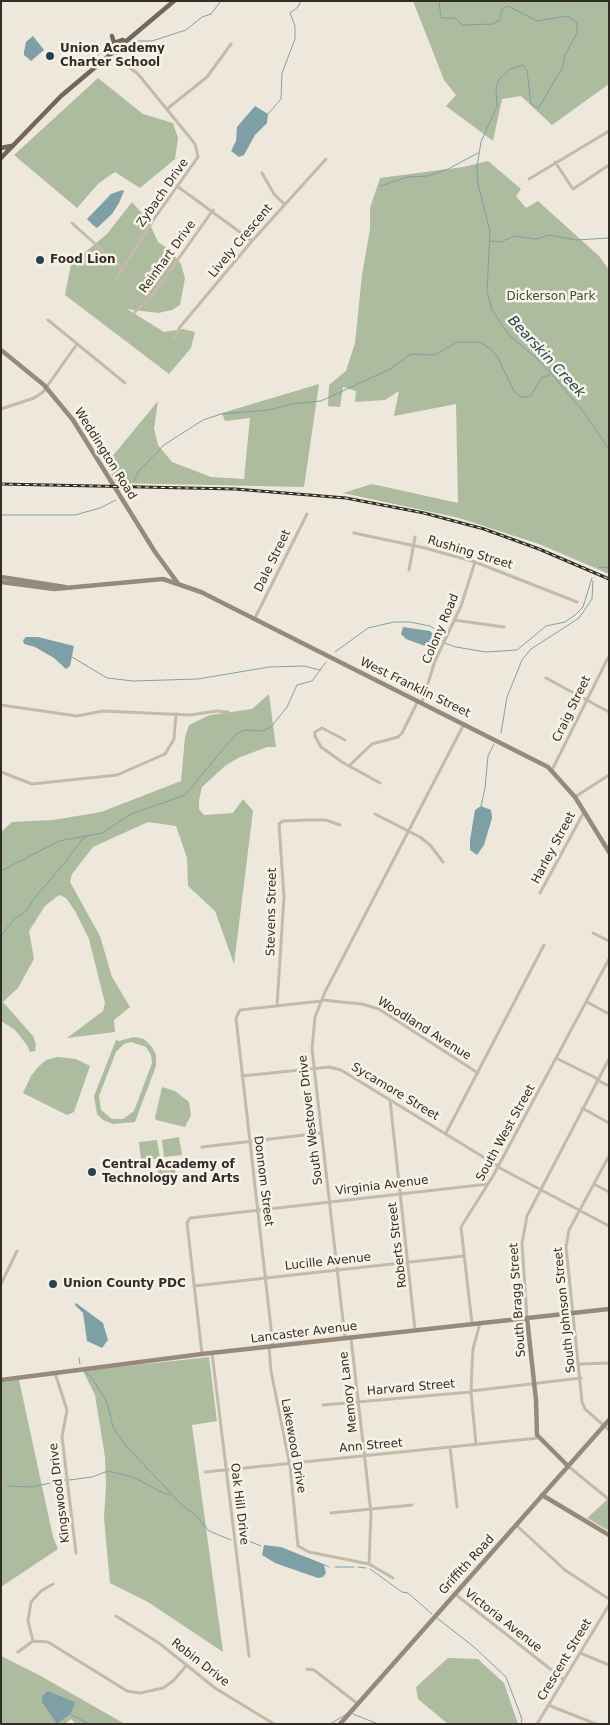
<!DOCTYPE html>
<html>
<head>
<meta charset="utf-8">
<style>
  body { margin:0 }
  #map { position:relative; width:610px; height:1725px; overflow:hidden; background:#eee8dc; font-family:"DejaVu Sans",sans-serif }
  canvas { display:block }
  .frame { position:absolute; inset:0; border:2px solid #332d28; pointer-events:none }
</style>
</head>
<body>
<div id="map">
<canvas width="610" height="1725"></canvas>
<div class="frame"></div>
</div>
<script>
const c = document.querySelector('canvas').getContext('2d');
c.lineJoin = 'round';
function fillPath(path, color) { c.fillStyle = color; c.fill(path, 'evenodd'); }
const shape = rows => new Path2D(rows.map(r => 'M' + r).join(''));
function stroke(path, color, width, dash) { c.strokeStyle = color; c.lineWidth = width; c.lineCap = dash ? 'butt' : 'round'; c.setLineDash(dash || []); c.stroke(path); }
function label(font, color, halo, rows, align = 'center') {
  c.font = font + ' "DejaVu Sans",sans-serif'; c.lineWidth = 5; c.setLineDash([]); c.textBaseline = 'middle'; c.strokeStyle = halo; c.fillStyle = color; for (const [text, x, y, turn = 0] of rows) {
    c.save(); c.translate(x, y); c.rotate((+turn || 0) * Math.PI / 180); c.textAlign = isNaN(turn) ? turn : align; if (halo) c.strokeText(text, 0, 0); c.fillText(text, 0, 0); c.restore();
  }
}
fillPath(shape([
  [413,1,609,1,609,84,552,125,521,96,502,99,493,141,446,106,456,95,444,80],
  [98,78,143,114,173,123,178,138,175,159,140,188,115,172,99,183,77,208,14,155],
  [488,161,521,189,516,196,526,208,538,201,599,256,609,270,609,574,539,544,459,518,343,493,372,484,458,503,456,404,394,416,399,391,385,400,355,402,356,391,343,387,340,407,328,406,329,385,346,371,355,343,362,275,370,229,370,208,380,178,463,167],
  [132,202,148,220,158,242,170,250,181,264,185,278,180,305,172,310,158,313,127,309,164,332,183,329,195,332,191,348,169,374,65,295,71,264,107,234],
  [319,384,304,487,116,483,106,464,158,401,154,428,158,445,172,462,211,477,244,479,250,418,225,421,222,413],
  [269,694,276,747,267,747,238,758,225,766,202,787,199,800,199,809,204,815,233,813,243,799,253,811,234,964,215,911,188,886,187,858,176,826,148,822,93,847,72,874,70,882,100,936,112,977,130,1007,114,1020,115,1032,67,1038,103,1011,105,1003,89,939,75,911,66,898,59,895,45,906,29,931,34,959,18,988,3,1002,33,1036,36,1044,35,1051,30,1052,27,1045,15,1030,1,1021,1,832,12,822,53,820,101,812,181,781,185,737,189,725,210,715,252,709],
  [134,1037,144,1039,152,1047,156,1055,156,1066,135,1122,113,1124,103,1120,97,1114,94,1096,116,1040,119,1041],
  [131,1042,146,1047,151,1055,152,1063,134,1111,123,1119,112,1119,101,1110,99,1096,116,1052,124,1044],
  [57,1057,76,1059,90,1066,74,1112,67,1115,23,1093,31,1076,38,1067,46,1060],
  [162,1087,175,1091,189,1102,191,1115,185,1127,156,1120,155,1118],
  [179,1137,182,1155,164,1157,162,1140],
  [157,1140,160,1158,141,1161,139,1142],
  [174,1162,177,1180,159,1183,157,1164],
  [209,1357,217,1421,192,1425,223,1652,148,1602,110,1583,104,1518,106,1486,105,1457,95,1395,83,1371],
  [19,1380,53,1537,58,1549,1,1587,1,1382],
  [609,1498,609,1531,587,1518],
  [1,1656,39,1675,125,1724,76,1724,71,1719,65,1724,1,1724],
  [448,1658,478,1659,504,1683,518,1724,448,1724,418,1699,416,1687]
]), '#adbb9e');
fillPath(shape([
  [33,36,44,50,31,61,24,55,24,52,26,42],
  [255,106,268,114,267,123,255,135,244,155,239,157,231,151,236,141,237,127],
  [122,190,124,191,119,203,112,214,97,228,93,225,87,219,111,194],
  [403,627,430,631,433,634,433,641,425,646,406,639,401,634],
  [26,637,38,637,74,646,70,666,66,669,54,658,35,647,24,644,23,640],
  [481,806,491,810,492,818,484,845,477,855,470,850,470,840,475,810],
  [76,1303,103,1323,108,1340,102,1348,87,1341,83,1313,75,1305],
  [264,1545,281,1547,321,1563,324,1565,326,1573,323,1577,318,1578,275,1563,262,1555],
  [48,1691,74,1702,75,1704,70,1714,57,1724,42,1702,42,1696]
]), '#7f9fa7');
stroke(shape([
  [439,1,441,18,455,18,463,25,493,24,500,20,502,9,508,6,537,21,568,16,577,23,577,33,565,55,563,67,539,107,535,107,531,104,527,71,523,65,510,69,499,79,496,87,497,106,481,142,477,167,478,184,490,231,487,291,492,310,509,335,542,363,582,410,609,449],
  [129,41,152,41,186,30,202,17,211,14,221,1],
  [98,55,117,44],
  [268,114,281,99,282,73,295,39,295,26,290,13,298,7,301,1],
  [380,186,408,177,428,176,448,169,478,153],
  [491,241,501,242,514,236,536,239,549,235,576,240,609,238],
  [134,481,138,472,164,445,203,420,221,414,269,410,292,404,321,401,390,369,411,354,434,355,458,342,479,342,491,349,497,356,514,391,521,397,530,397,542,377,550,375],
  [609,504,609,511],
  [1,515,75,515,100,508,116,500],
  [599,567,609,568],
  [335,652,368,628,394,622,410,622,430,626,438,631,444,643,456,647,486,652,517,650,546,626,565,622,575,615,583,607,592,578],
  [72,657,107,678,133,681,198,679,269,667,304,666,320,670],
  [501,733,507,697,522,660,531,649,579,618,592,599,593,581],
  [481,806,485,788,488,756,494,744],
  [1,871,59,841,102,833,131,814,185,795,235,735,244,730,262,731,271,727,287,707,297,685,312,681,326,662],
  [1,936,14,919,25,912,37,895,67,860,82,839,88,836],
  [79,1358,80,1364],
  [85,1372,91,1377,107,1402,113,1427,126,1446,186,1509,196,1515,209,1531,231,1540],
  [69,1480,92,1477,108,1471,133,1477,163,1493,170,1495],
  [8,1486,31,1487,65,1480],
  [249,1541,261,1546],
  [323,1564,329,1567],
  [335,1567,354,1567],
  [358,1567,366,1568],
  [370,1569,402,1592,408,1593,432,1614],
  [437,1618,474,1647,506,1677,522,1719,521,1724],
  [70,1714,89,1724],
  [353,1714,378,1724],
  [330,1724,347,1714]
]), '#7f9fa7', 1);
stroke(shape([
  [115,51,120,60,138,74,187,134,195,144,198,157,154,219,117,278],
  [167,109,207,77,231,44],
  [555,162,573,189,609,165],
  [262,173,274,194,284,204],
  [529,179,609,131],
  [177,186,252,241],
  [72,223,123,269],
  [135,312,155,292,213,210],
  [48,320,125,383],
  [174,339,180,327,252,241,326,159],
  [1,409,34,398,43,392,77,344],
  [354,533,425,548,475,562,577,602],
  [409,570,415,537],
  [255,618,307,514],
  [454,620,504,627],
  [546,678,609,712],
  [422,702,435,661,461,606,475,562],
  [1,705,77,716,103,711,190,715,217,711,228,712],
  [345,740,322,728,315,732,315,736,321,747,342,762,380,783],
  [350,765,372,744,398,737,402,733,418,701],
  [552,770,609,656],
  [1,772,32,784,117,775,165,754,174,739,176,714],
  [575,797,609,775],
  [375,814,420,837,430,845,443,862],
  [540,893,584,812],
  [593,933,609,941],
  [322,1000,362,1004,379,1009,478,1073],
  [587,1002,609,1014],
  [277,1006,284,897,279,824,283,821,308,820,326,820,340,825],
  [556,1058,598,1079],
  [242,1076,329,1067,341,1070,498,1166],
  [597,1080,609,1086],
  [390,1100,415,1330],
  [582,1108,609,1123],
  [446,1133,544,945],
  [202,1147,321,1133],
  [609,1156,569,1230,566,1247,582,1402,585,1409,609,1430],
  [498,1167,609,1226],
  [594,1184,609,1192],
  [1,1284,17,1251],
  [194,1286,464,1256],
  [527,1318,522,1243,527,1216,609,1059],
  [472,1324,461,1227,493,1176,609,959],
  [345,1338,312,1049,315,1017,325,992,464,724],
  [351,1338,371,1513,369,1564],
  [273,1346,236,1018,240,1010,321,1001],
  [269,1347,271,1371,290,1466,298,1546,309,1552,369,1564,393,1578],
  [212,1353,249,1656],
  [202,1354,187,1223,190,1218,488,1184],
  [579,1364,609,1363],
  [55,1373,67,1410,62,1437,76,1553],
  [471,1391,581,1378],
  [323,1405,471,1392],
  [476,1444,471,1392,472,1366,473,1349,480,1323],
  [450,1447,457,1507],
  [568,1466,607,1498],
  [205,1472,538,1438],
  [331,1513,412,1505],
  [516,1525,565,1570,609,1599],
  [455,1594,563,1679],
  [116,1616,159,1643,215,1688,274,1724],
  [33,1641,28,1621,31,1602,41,1591,53,1584],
  [18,1652,33,1641,48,1642,127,1691,140,1693,163,1688,173,1681,187,1665],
  [580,1653,609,1665],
  [307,1669,314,1670,358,1704],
  [548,1705,596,1724],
  [537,1724,609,1605]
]), '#c4baa9', 3);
stroke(shape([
  [1,350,44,385,73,420,155,552,177,582],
  [1,577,65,587],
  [1,582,54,589,163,579,201,592,548,767,575,797,609,852],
  [527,1318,536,1400,537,1435,568,1466],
  [1,1380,202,1354,609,1309],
  [542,1495,609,1535],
  [340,1724,609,1420]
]), '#988a7b', 4.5);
stroke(shape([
  [112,36,114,43,123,40],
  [1,148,11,146],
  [1,158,61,96,174,1]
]), '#73675b', 4.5);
const rail = shape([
  [1,484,235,489,346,498,424,513,484,529,539,549,609,579]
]);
stroke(rail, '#332d28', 3);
stroke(rail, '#f6f2e7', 1, [4]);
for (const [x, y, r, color] of [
  [50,56,5,"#23454f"],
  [40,260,5,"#23454f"],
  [92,1172,5,"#23454f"],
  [53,1284,5,"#23454f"]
]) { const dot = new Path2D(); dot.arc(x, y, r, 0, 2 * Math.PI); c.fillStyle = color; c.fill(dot); stroke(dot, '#f6f2e7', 2); }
label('bold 12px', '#332d28', '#f6f2e7', [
  ["Union Academy",60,49],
  ["Charter School",60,63],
  ["Food Lion",50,260],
  ["Central Academy of",102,1165],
  ["Technology and Arts",102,1179],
  ["Union County PDC",63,1284]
], 'left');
label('12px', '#332d28', '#f6f2e7', [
  ["Zybach Drive",163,193,-55],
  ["Lively Crescent",241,241,-50],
  ["Reinhart Drive",168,257,-54],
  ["Weddington Road",105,454,58],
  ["Rushing Street",470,553,17],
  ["Dale Street",273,561,-64],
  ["Colony Road",441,629,-67],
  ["West Franklin Street",415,688,26],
  ["Craig Street",572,709,-64],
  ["Harley Street",554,848,-62],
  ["Stevens Street",272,912,-89],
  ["Woodland Avenue",424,1029,32],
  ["Sycamore Street",395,1092,31],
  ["South Westover Drive",311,1120,-97],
  ["South West Street",506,1133,-61],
  ["Donnom Street",263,1181,83],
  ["Virginia Avenue",382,1186,-7],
  ["Roberts Street",398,1245,-97],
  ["Lucille Avenue",328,1262,-6],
  ["South Bragg Street",518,1300,-94],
  ["South Johnson Street",565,1310,-96],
  ["Lancaster Avenue",304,1333,-7],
  ["Harvard Street",411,1388,-5],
  ["Memory Lane",349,1392,-97],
  ["Lakewood Drive",293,1446,80],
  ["Ann Street",371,1446,-5],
  ["Kingswood Drive",60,1493,-97],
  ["Oak Hill Drive",239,1504,83],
  ["Griffith Road",467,1565,-48],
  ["Victoria Avenue",503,1621,38],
  ["Crescent Street",565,1660,-59],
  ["Robin Drive",200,1663,38]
]);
label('12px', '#3e4e2f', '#f6f2e7', [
  ["Dickerson Park",551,297]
]);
label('italic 14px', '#23454f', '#f6f2e7', [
  ["Bearskin Creek",546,357,47]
]);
</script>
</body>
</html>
